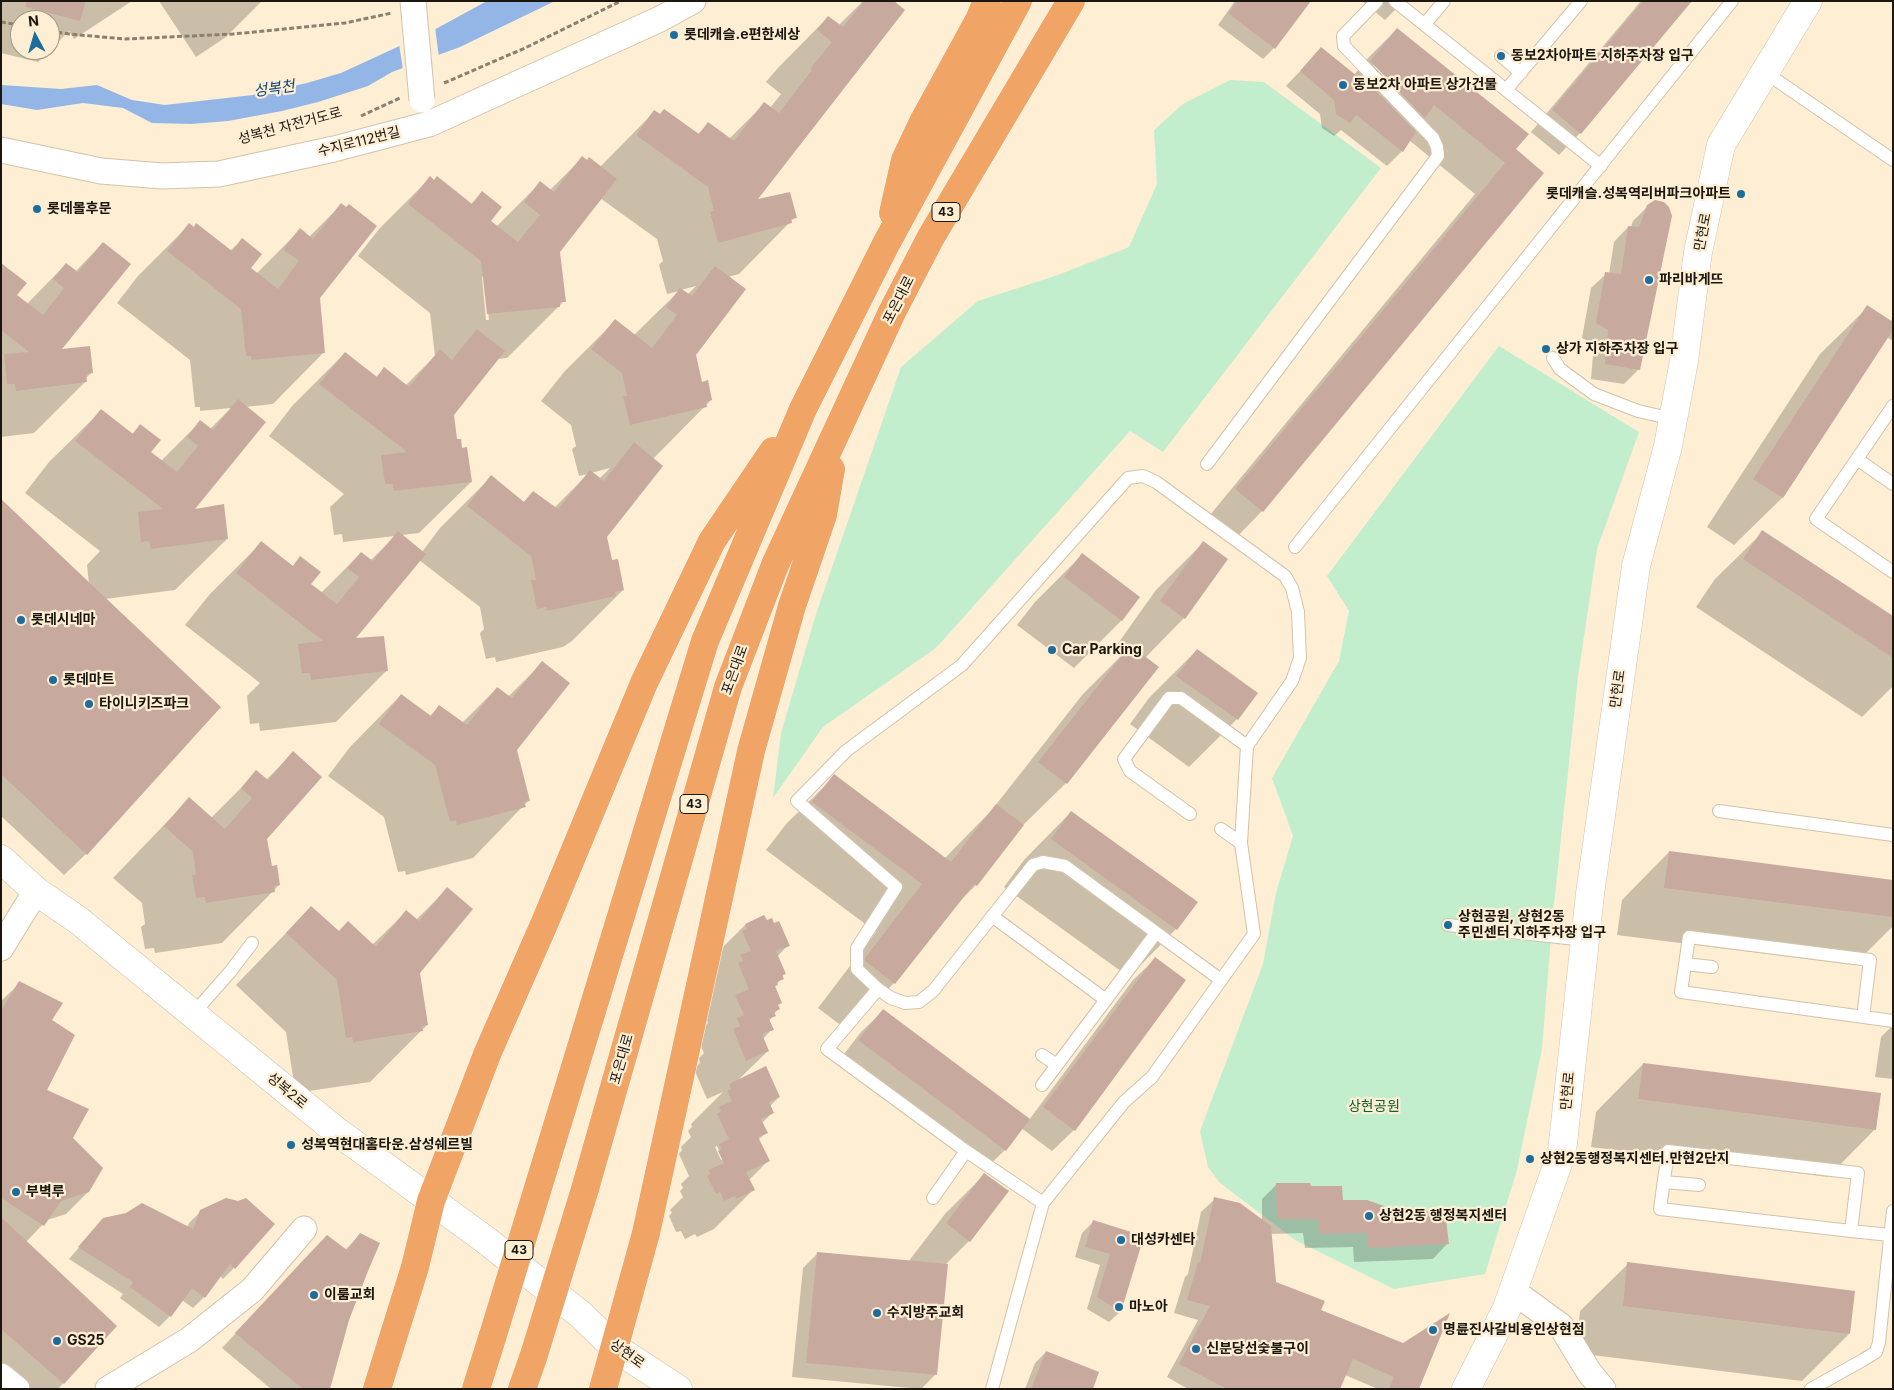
<!DOCTYPE html>
<html>
<head>
<meta charset="utf-8">
<style>
  body { margin:0 }
  #map { position:relative; width:1894px; height:1390px; overflow:hidden; background:#fdeed4; font-family:Inter,sans-serif }
  canvas { display:block }
  .frame { position:absolute; inset:0; border:2px solid #1c170e; pointer-events:none }
  .north { position:absolute; left:10px; top:10px; width:50px; height:50px; box-sizing:border-box; background:#fdeed4; border:1px solid #a39885; border-radius:50%; rotate:354deg; font-size:14px; font-weight:700; line-height:20px; text-align:center; color:#1c170e }
  .north::after { content:''; display:block; margin:auto; width:18px; height:22px; background:#1c6c9e; clip-path:polygon(50% 0,100% 100%,50% 72%,0 100%) }
</style>
</head>
<body>
<div id="map">
<canvas width="1894" height="1390"></canvas>
<div class="frame"></div>
<div class="north">N</div>
</div>
<script>
const c = document.querySelector('canvas').getContext('2d');
c.lineJoin = 'round';
function fillPath(path, color) { c.fillStyle = color; c.fill(path, 'evenodd'); }
const shape = rows => new Path2D(rows.map(r => 'M' + r).join(''));
function stroke(path, color, width, dash) { c.strokeStyle = color; c.lineWidth = width; c.lineCap = dash ? 'butt' : 'round'; c.setLineDash(dash || []); c.stroke(path); }
function label(font, color, halo, rows, align = 'center') {
  c.font = font + ' Inter,"Noto Sans KR",sans-serif'; c.lineWidth = 4.5; c.setLineDash([]); c.textBaseline = 'middle'; c.strokeStyle = halo; c.fillStyle = color; for (const [text, x, y, turn = 0] of rows) {
    c.save(); c.translate(x, y); c.rotate((+turn || 0) * Math.PI / 180); c.textAlign = isNaN(turn) ? turn : align; if (halo) c.strokeText(text, 0, 0); c.fillText(text, 0, 0); c.restore();
  }
}
fillPath(shape([
  [1230,80,1264,82,1381,168,1163,452,1130,431,936,648,823,727,773,798,781,733,816,614,901,367,978,301,1058,275,1129,247,1157,184,1154,130,1183,104],
  [1499,346,1639,432,1597,549,1578,677,1552,924,1542,1049,1517,1170,1485,1274,1394,1289,1295,1240,1220,1183,1208,1167,1200,1131,1263,964,1276,893,1293,836,1272,778,1339,661,1349,611,1327,576]
]), '#c3eece');
fillPath(shape([
  [487,1,555,1,460,47,392,72,368,86,318,102,282,111,228,121,191,124,152,123,123,108,83,103,37,110,1,104,1,85,61,89,97,85,132,100,165,105,253,95,307,83,341,73,432,31]
]), '#93b6e6');
fillPath(shape([
  [435,27,439,58,403,70,399,44]
]), '#fdeed4');
fillPath(shape([
  [1,1,132,1,74,39,69,31,38,62,1,53],
  [20,20,50,20,50,50,20,50],
  [159,1,262,1,226,37,196,57],
  [863,1,892,1,755,202,795,217,739,274,728,277,695,355,701,383,711,400,653,459,605,537,611,562,623,590,572,641,563,647,496,662,495,657,486,659,480,633,484,629,480,607,419,560,354,640,387,670,336,722,260,731,259,723,250,724,247,696,260,683,185,625,210,594,261,543,292,567,301,558,310,584,321,593,361,553,370,561,395,536,343,542,342,534,334,535,330,507,344,494,269,436,293,405,345,353,375,378,384,369,406,385,435,356,430,313,358,256,379,229,430,178,471,204,482,193,489,221,496,227,540,183,550,190,582,158,600,167,654,112,698,134,708,124,729,139,765,103,770,108,781,94,766,82,777,69,828,17,839,25],
  [600,198,657,239,663,261,659,265,667,294,679,291,634,335,615,321,564,372,541,401,571,425,576,446,572,449,579,476,588,474,554,508,533,492,523,503,491,477,440,528,422,552,401,535,419,533,471,482,461,449,456,441,453,414,498,359,507,358,564,301,559,251],
  [484,275,489,320,486,320,482,277],
  [696,286,687,295,681,290],
  [610,468,599,479,591,473],
  [1235,1,1309,1,1274,48,1263,59,1218,25],
  [1362,1,1404,1,1385,20],
  [1641,1,1691,1,1580,133,1559,155,1531,132],
  [1397,29,1514,149,1543,173,1262,511,1232,542,1205,521,1475,194,1409,140,1402,151,1387,166,1341,130,1334,136,1322,128,1320,114,1286,86,1321,49,1354,75,1366,60],
  [1373,65,1379,68,1395,85,1393,87],
  [341,205,318,298,324,352,273,404,245,407,192,510,227,539,175,590,105,599,86,854,64,875,1,816,1,500,89,584,87,565,100,551,25,493,49,462,101,411,131,435,140,426,149,453,161,461,200,422,210,429,231,408,200,411,200,407,195,407,190,360,117,303,138,276,189,225,230,251,242,240,249,268,256,274,300,230,309,237],
  [1648,206,1639,369,1624,384,1591,379,1594,344,1582,338,1591,288,1606,274,1609,274,1614,242,1628,227,1631,227,1633,221],
  [103,243,60,350,92,372,85,379,85,382,34,433,1,437,1,273,15,295,27,304,66,264,75,272],
  [1868,307,1890,322,1893,318,1893,341,1887,337,1782,498,1734,545,1707,527,1820,354],
  [1763,532,1893,618,1893,686,1862,717,1696,607,1715,579],
  [1203,543,1184,618,1145,658,1157,667,1066,783,1018,830,976,885,953,908,894,983,847,1030,818,1008,876,932,766,850,787,823,835,776,944,859,991,811,1083,694,1122,655,1114,649,1156,590],
  [1082,555,1139,597,1121,621,1074,668,1017,625,1035,602],
  [1197,650,1256,693,1237,719,1189,767,1130,724,1149,698],
  [542,663,516,750,529,800,473,858,406,875,405,871,398,872,384,817,328,776,350,747,401,695,430,716,439,707,462,723,497,688,508,697],
  [293,753,266,839,271,868,279,885,222,943,155,953,154,948,145,949,141,927,145,924,142,903,113,878,189,799,211,818,257,772,266,780],
  [1071,812,1176,929,1129,977,1004,887,1024,860],
  [1669,852,1893,881,1893,926,1854,965,1617,935,1622,900],
  [447,889,419,972,427,1025,370,1082,302,1092,295,1089,286,1032,236,985,311,907,339,932,372,945,406,912,416,920],
  [745,925,788,945,777,957,784,974,774,988,778,1009,769,1021,772,1029,763,1039,768,1051,737,1081,779,1097,770,1106,773,1112,762,1123,766,1133,758,1140,768,1161,749,1180,753,1190,714,1229,697,1237,695,1234,685,1239,681,1231,676,1232,669,1216,672,1213,670,1210,683,1197,680,1191,683,1188,681,1184,689,1176,679,1154,682,1150,681,1147,691,1137,688,1131,692,1127,691,1124,723,1092,707,1099,694,1069,700,1063,699,1058,704,1053,696,1035,708,1023,700,1004,706,964],
  [717,1146,723,1159,721,1160,715,1147],
  [1155,959,1074,1130,1052,1151,1021,1128,1005,1150,983,1171,838,1062,861,1032,883,1011,1029,1120,1133,980],
  [20,983,50,1021,45,1091,71,1138,88,1192,66,1214,47,1220,26,1242,115,1326,58,1389,23,1389,1,1369,1,1001],
  [1893,1025,1893,1079,1875,1077,1881,1037],
  [1643,1064,1875,1129,1828,1177,1591,1147,1596,1112],
  [984,1175,969,1241,946,1264,935,1375,921,1389,792,1377,803,1268,818,1253,908,1262,945,1214],
  [1277,1184,1309,1188,1341,1202,1384,1214,1447,1244,1433,1259,1354,1262,1353,1247,1305,1248,1303,1233,1270,1234,1275,1283,1320,1310,1417,1389,1378,1389,1345,1375,1333,1389,1188,1389,1167,1377,1198,1320,1174,1313,1185,1277,1188,1274,1201,1212,1215,1199,1262,1221,1262,1199],
  [201,1211,234,1268,223,1279,220,1276,204,1297,193,1308,182,1300,170,1316,159,1327,120,1298,123,1294,69,1259,96,1228,187,1228,189,1223],
  [1093,1222,1143,1236,1120,1312,1109,1322,1087,1309,1100,1265,1075,1257,1082,1233],
  [360,1235,348,1320,329,1389,271,1389,222,1348,312,1251,345,1250],
  [1628,1264,1849,1334,1802,1381,1576,1353,1580,1311],
  [1046,1352,1091,1389,1025,1389,1035,1363]
]), '#0003');
fillPath(shape([
  [26,1,86,1,80,21,26,7],
  [864,1,894,1,905,10,758,199,790,192,797,218,791,219,792,223,718,243,710,212,714,211,708,187,636,135,654,110,660,114,664,109,699,134,708,122,734,141,764,102,779,113,812,70,810,69,832,42,817,30,828,16,843,27],
  [1237,1,1311,1,1275,49,1228,13],
  [1643,1,1692,1,1581,134,1552,110],
  [1397,28,1529,134,1516,149,1544,173,1263,512,1235,489,1505,163,1434,105,1425,118,1370,61],
  [1321,47,1357,76,1359,74,1416,132,1403,152,1356,115,1350,123,1336,114,1334,100,1300,71],
  [582,156,587,160,589,157,617,179,560,252,566,302,560,302,560,307,487,314,481,261,408,204,430,176,434,180,437,176,472,204,482,191,502,207,491,221,518,242,540,215,524,202,540,181,554,192],
  [1655,200,1664,202,1669,207,1672,216,1640,370,1605,364,1608,330,1596,323,1605,272,1621,274,1628,226,1639,227,1647,205],
  [341,203,346,207,349,204,377,226,320,298,325,353,251,360,251,356,246,356,241,309,167,251,189,223,194,227,196,223,232,251,242,238,262,254,251,268,278,289,299,261,283,249,300,228,313,239],
  [103,242,131,264,62,349,90,346,93,373,86,374,87,382,16,391,15,384,7,384,4,354,29,352,1,330,1,263,27,283,17,295,43,315,64,288,53,279,66,263,78,272],
  [715,266,746,289,696,355,702,382,708,380,712,400,706,402,707,407,630,425,623,396,627,396,622,373,591,349,615,319,652,348,677,315,666,307,680,288,692,296],
  [1867,305,1893,322,1893,330,1783,498,1753,479],
  [477,329,505,351,454,415,457,439,461,439,462,448,467,447,472,482,394,491,393,484,385,484,381,455,407,452,319,384,345,352,377,377,384,367,409,387,440,349,452,360],
  [238,399,266,422,195,509,224,504,228,539,151,549,149,541,141,542,138,512,163,509,75,441,101,409,133,434,140,424,161,440,151,452,177,472,198,446,187,437,200,420,213,430],
  [634,442,663,466,607,537,612,560,618,559,624,590,615,592,616,596,547,611,546,607,537,609,531,580,536,580,531,556,467,506,491,475,524,502,533,491,558,509,590,470,604,481],
  [1,499,221,707,87,855,1,774],
  [1762,530,1893,616,1893,658,1743,559],
  [398,531,426,554,356,638,384,636,388,671,311,680,310,673,302,673,298,644,323,641,236,573,261,541,293,566,300,556,321,572,311,584,337,604,359,577,347,568,361,552,373,561],
  [1203,541,1228,559,1185,619,1160,601],
  [1082,553,1140,597,1122,621,1064,577],
  [1130,645,1159,667,1067,784,1038,762],
  [1197,649,1258,693,1238,720,1176,676],
  [542,661,570,683,517,750,530,801,524,802,526,807,457,825,456,820,450,822,435,765,379,724,401,694,431,716,439,705,467,725,497,687,512,698],
  [293,751,322,777,267,839,272,866,277,865,280,885,274,886,275,892,206,903,205,897,196,898,192,875,196,874,193,852,164,826,189,797,225,829,252,798,241,788,256,770,268,780],
  [834,774,951,862,996,804,1024,825,977,886,974,884,895,984,865,961,865,958,922,884,812,802],
  [1071,811,1198,902,1177,930,1051,839],
  [1669,851,1893,880,1893,917,1664,888],
  [447,887,473,909,420,973,428,1025,422,1026,423,1031,353,1042,352,1037,346,1038,337,980,286,933,311,906,339,931,348,921,376,947,406,910,419,921],
  [764,915,767,920,772,918,774,923,779,921,790,946,776,951,786,974,782,975,784,979,777,982,778,985,775,986,782,1003,778,1005,780,1009,774,1012,776,1016,769,1019,774,1030,762,1034,769,1051,746,1061,733,1029,740,1026,737,1018,744,1015,735,995,749,989,738,963,743,961,740,955,751,951,742,931,747,929,745,924],
  [1155,957,1186,980,1075,1131,1043,1107],
  [19,981,63,1003,52,1020,75,1035,47,1090,89,1109,73,1138,103,1168,89,1192,61,1201,44,1226,1,1198,1,1011],
  [883,1009,1030,1119,1006,1151,858,1040],
  [1643,1063,1881,1093,1876,1130,1638,1099],
  [766,1066,780,1097,769,1102,774,1113,761,1119,768,1133,758,1137,770,1161,746,1172,755,1190,736,1199,735,1196,724,1201,720,1192,716,1194,707,1176,710,1174,709,1170,724,1163,718,1151,721,1149,719,1144,729,1139,717,1114,721,1111,719,1107,732,1101,727,1091,731,1089,729,1084],
  [984,1173,1009,1191,970,1242,946,1223],
  [1276,1183,1310,1183,1311,1186,1342,1186,1343,1200,1367,1200,1384,1206,1385,1212,1445,1211,1449,1244,1368,1248,1367,1233,1319,1234,1318,1219,1277,1219],
  [1214,1197,1240,1203,1271,1226,1276,1282,1325,1301,1321,1310,1403,1343,1450,1313,1419,1389,1389,1389,1394,1377,1353,1359,1340,1389,1227,1389,1179,1364,1210,1306,1187,1300,1198,1262,1200,1263],
  [226,1198,238,1201,246,1198,275,1224,235,1269,230,1264,205,1298,192,1288,171,1317,130,1287,133,1282,78,1247,103,1218,126,1213,142,1203,193,1229,200,1210],
  [1,1217,117,1326,64,1384,1,1329],
  [1093,1220,1144,1236,1121,1312,1097,1297,1110,1254,1085,1247],
  [360,1233,380,1243,368,1271,349,1320,330,1389,303,1389,235,1333,327,1235,347,1250],
  [817,1252,948,1264,937,1375,806,1363],
  [1627,1262,1855,1291,1850,1334,1623,1306],
  [1046,1351,1099,1372,1093,1389,1031,1389]
]), '#c7a99e');
const service = shape([
  [1395,1,1601,166],
  [1425,24,1444,1],
  [1501,56,1521,73],
  [1766,73,1893,160],
  [1506,90,1581,1],
  [1553,358,1560,369,1594,394,1638,411,1673,419],
  [1893,406,1816,519,1893,572],
  [1857,459,1893,484],
  [1207,464,1438,156,1437,147,1433,138,1344,46,1343,36,1377,1],
  [1295,547,1732,1],
  [1719,811,1893,835],
  [1190,814,1130,771,1124,759,1169,698,1181,698,1247,746],
  [1221,829,1241,843],
  [992,916,1106,1000],
  [1448,925,1585,940],
  [1685,964,1712,967],
  [878,989,857,969,857,948,896,887,797,801,846,751,962,665,1128,478,1143,476,1156,482,1285,576,1292,588,1298,612,1300,658,1292,681,1247,746,1241,843,1254,934,1152,1077,1124,1102,1043,1203,992,1389],
  [193,1014,230,972,252,943],
  [1863,1017,1870,960,1689,937,1681,992,1893,1021],
  [1042,1055,1057,1065],
  [1042,1085,1156,933],
  [966,1151,1043,1203],
  [1664,1182,1699,1185],
  [933,1198,966,1151,827,1049,878,989,891,998,905,1003,919,1002,933,991,1033,865,1043,862,1065,866,1221,980],
  [1851,1231,1858,1173,1668,1151,1660,1209,1851,1231,1890,1235],
  [1811,1389,1863,1360,1876,1352,1879,1342,1893,1211]
]);
const minor = shape([
  [1,150,101,171,162,176,219,174,334,149,429,124,660,19,693,1],
  [1,948,36,891],
  [1513,1291,1561,1326,1589,1372,1603,1389],
  [1,1376,17,1389],
  [108,1389,189,1340,252,1290,304,1229]
]);
const tertiary = shape([
  [1,859,36,891,78,920,335,1130,483,1238,580,1314,615,1348,678,1389],
  [1466,1389,1507,1308,1562,1152,1590,894,1636,566,1668,446,1684,361,1698,252,1721,145,1808,1]
]);
const primary = shape([
  [893,213,905,160,923,122,979,20,987,1],
  [545,1165,705,641,803,409,886,244,1018,1],
  [585,1189,728,687,775,565,892,312,931,237,1071,1],
  [377,1389,415,1267,431,1201,488,1052,545,922,644,683,712,541,773,451],
  [476,1389,493,1335],
  [522,1389,533,1358],
  [603,1389,646,1233,751,751,792,606,823,515,831,469]
]);
stroke(service, '#d1c3aa', 14);
stroke(minor, '#d1c3aa', 27);
stroke(tertiary, '#d1c3aa', 29);
stroke(primary, '#fff', 29);
stroke(shape([
  [1,22,20,25],
  [50,31,69,34,125,39,233,34,345,23,392,13],
  [444,83,525,48,621,1],
  [361,116,400,98]
]), '#8a806f', 3, [5, 2.5]);
stroke(service, '#fff', 12);
stroke(minor, '#fff', 25);
stroke(tertiary, '#fff', 28);
stroke(primary, '#f0a566', 28);
const minorBridge = shape([
  [413,1,422,100]
]);
const primaryBridge = shape([
  [493,1335,545,1165],
  [533,1358,585,1189]
]);
stroke(minorBridge, '#d1c3aa', 27, []);
stroke(primaryBridge, '#fff', 29, []);
stroke(minorBridge, '#fff', 25);
stroke(primaryBridge, '#f0a566', 28);
for (const [x, y, r, color] of [
  [674,35,5,"#1c6c9e"],
  [1501,56,5,"#1c6c9e"],
  [1343,85,5,"#1c6c9e"],
  [1741,194,5,"#1c6c9e"],
  [37,209,5,"#1c6c9e"],
  [1649,280,5,"#1c6c9e"],
  [1546,349,5,"#1c6c9e"],
  [21,620,5,"#1c6c9e"],
  [1052,650,5,"#1c6c9e"],
  [53,680,5,"#1c6c9e"],
  [89,704,5,"#1c6c9e"],
  [1448,925,5,"#1c6c9e"],
  [291,1145,5,"#1c6c9e"],
  [1530,1159,5,"#1c6c9e"],
  [16,1192,5,"#1c6c9e"],
  [1369,1216,5,"#1c6c9e"],
  [1121,1240,5,"#1c6c9e"],
  [314,1295,5,"#1c6c9e"],
  [1119,1307,5,"#1c6c9e"],
  [877,1313,5,"#1c6c9e"],
  [1433,1330,5,"#1c6c9e"],
  [57,1341,5,"#1c6c9e"],
  [1196,1349,5,"#1c6c9e"]
]) { const dot = new Path2D(); dot.arc(x, y, r, 0, 2 * Math.PI); c.fillStyle = color; c.fill(dot); stroke(dot, '#fdeed4', 2); }
for (const [x, y, w] of [
  [946,212,28],
  [694,804,28],
  [519,1250,28]
]) { const box = new Path2D(); box.roundRect(x - w / 2, y - 9.5, w, 19, 4); c.fillStyle = '#fdeed4'; c.fill(box); stroke(box, '#1c170e', 1); }
label('bold 12px', '#1c170e', null, [
  ["43",946,212],
  ["43",694,804],
  ["43",519,1250]
]);
label('bold 14px', '#1c170e', '#fdeed4', [
  ["롯데캐슬.e편한세상",684,35],
  ["동보2차아파트 지하주차장 입구",1511,56],
  ["동보2차 아파트 상가건물",1353,85],
  ["롯데캐슬.성복역리버파크아파트",1731,194,"right"],
  ["롯데몰후문",47,209],
  ["파리바게뜨",1659,280],
  ["상가 지하주차장 입구",1556,349],
  ["롯데시네마",31,620],
  ["Car Parking",1062,650],
  ["롯데마트",63,680],
  ["타이니키즈파크",99,704],
  ["상현공원, 상현2동",1458,917],
  ["주민센터 지하주차장 입구",1458,933],
  ["성복역현대홈타운.삼성쉐르빌",301,1145],
  ["상현2동행정복지센터.만현2단지",1540,1159],
  ["부벽루",26,1192],
  ["상현2동 행정복지센터",1379,1216],
  ["대성카센타",1131,1240],
  ["이룸교회",324,1295],
  ["마노아",1129,1307],
  ["수지방주교회",887,1313],
  ["명륜진사갈비용인상현점",1443,1330],
  ["GS25",67,1341],
  ["신분당선숯불구이",1206,1349]
], 'left');
label('14px', '#1c170e', '#fdeed4', [
  ["성복천 자전거도로",290,126,-15],
  ["수지로112번길",359,142,-14],
  ["만현로",1703,232,-79],
  ["포은대로",899,300,-63],
  ["포은대로",735,670,-70],
  ["만현로",1618,689,-82],
  ["포은대로",622,1059,-74],
  ["성복2로",287,1091,40],
  ["만현로",1568,1091,-84],
  ["상현로",627,1354,36]
]);
label('14px', '#0b6233', '#fdeed4', [
  ["상현공원",1374,1107]
]);
label('italic 15px', '#124179', '#fdeed4', [
  ["성복천",274,89,-8]
]);
</script>
</body>
</html>
